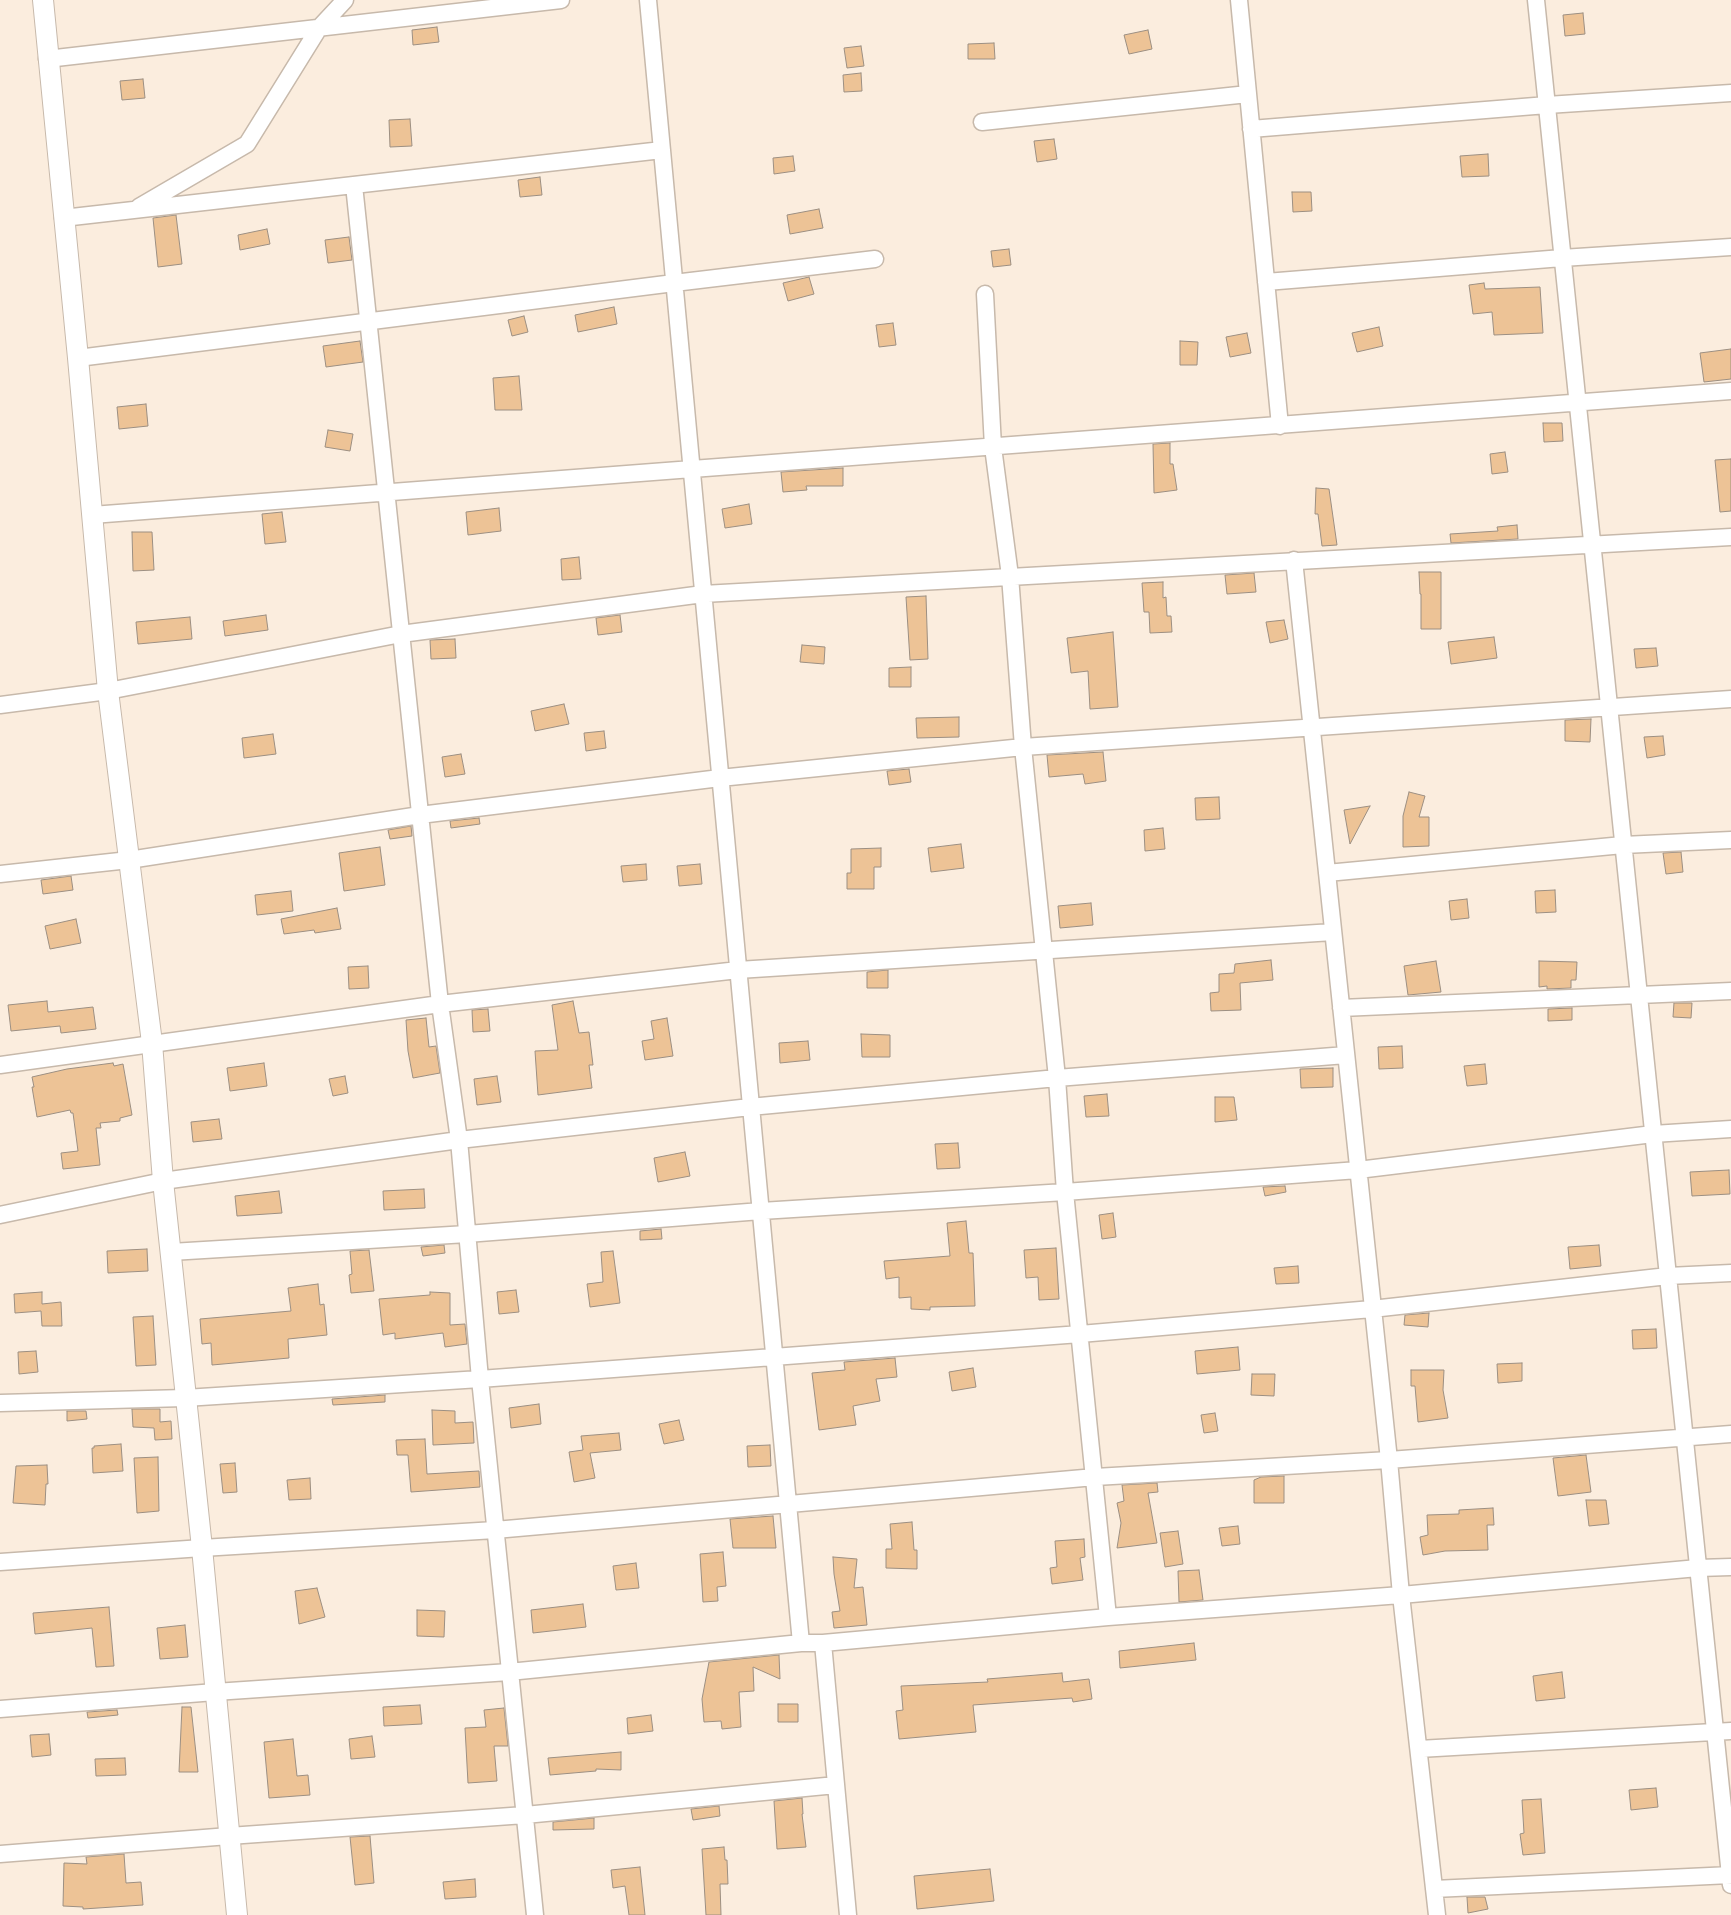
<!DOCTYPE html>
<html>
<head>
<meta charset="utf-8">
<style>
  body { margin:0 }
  canvas { display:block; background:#fbedde }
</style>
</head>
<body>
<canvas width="1731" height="1915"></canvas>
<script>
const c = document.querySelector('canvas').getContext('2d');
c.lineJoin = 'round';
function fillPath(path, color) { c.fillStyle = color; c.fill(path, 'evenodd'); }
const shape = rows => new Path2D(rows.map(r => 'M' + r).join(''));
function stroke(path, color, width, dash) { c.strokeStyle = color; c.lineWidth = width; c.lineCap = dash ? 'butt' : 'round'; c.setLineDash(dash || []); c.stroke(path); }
const building = shape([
  [1583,13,1585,34,1565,36,1563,15,1583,13],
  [437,27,439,42,413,45,412,30,437,27],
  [1148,30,1152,49,1129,54,1124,35,1148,30],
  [994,43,995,59,968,59,968,44,994,43],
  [861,46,864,66,847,68,844,48,861,46],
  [861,73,862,91,844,92,843,75,861,73],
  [143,79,145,98,122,100,120,81,143,79],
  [410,119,412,146,390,147,389,120,410,119],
  [1054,139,1057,159,1037,162,1034,141,1054,139],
  [1488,154,1489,176,1462,177,1460,156,1488,154],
  [793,156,795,171,774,174,773,158,793,156],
  [540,177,542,195,520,197,518,180,540,177],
  [1292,192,1311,192,1312,211,1293,212,1292,192],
  [819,209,823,228,790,234,787,215,819,209],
  [176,215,182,264,158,267,153,218,176,215],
  [267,229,270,244,240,250,238,235,267,229],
  [349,237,352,260,328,263,325,240,349,237],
  [1009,249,1011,265,993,267,991,251,1009,249],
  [809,277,814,294,788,301,783,283,809,277],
  [1484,283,1485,289,1540,287,1543,333,1494,335,1492,312,1473,314,1469,285,1484,283],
  [614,307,617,324,578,332,575,315,614,307],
  [524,316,528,332,512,336,508,320,524,316],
  [893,323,896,345,879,347,876,325,893,323],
  [1379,327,1383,346,1357,352,1352,333,1379,327],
  [1247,333,1251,353,1230,357,1226,337,1247,333],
  [360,341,363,362,326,367,323,346,360,341],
  [1180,341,1198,342,1197,365,1180,365,1180,341],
  [1731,349,1731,379,1704,382,1700,353,1731,349],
  [519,376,522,410,495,410,493,378,519,376],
  [146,404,148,426,119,429,117,407,146,404],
  [1543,423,1562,423,1563,441,1544,442,1543,423],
  [328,430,353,434,350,451,325,447,328,430],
  [1170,443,1170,464,1173,464,1177,490,1154,493,1153,444,1170,443],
  [1505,452,1508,472,1492,474,1490,454,1505,452],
  [1731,459,1731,511,1720,512,1715,460,1731,459],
  [843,468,843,486,806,486,807,490,783,492,781,472,843,468],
  [1316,488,1329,489,1337,545,1322,546,1318,514,1315,514,1316,488],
  [749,504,752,524,725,528,722,509,749,504],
  [499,508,501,531,468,535,466,512,499,508],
  [282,512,286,542,265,544,262,514,282,512],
  [1517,525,1518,539,1451,543,1450,534,1498,531,1497,527,1517,525],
  [132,532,152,532,154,570,133,571,132,532],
  [579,557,581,579,562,580,561,559,579,557],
  [1419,572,1441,572,1441,629,1421,629,1421,594,1420,594,1419,572],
  [1254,573,1256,592,1227,594,1225,575,1254,573],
  [1163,582,1163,598,1166,597,1167,616,1171,616,1172,632,1150,633,1149,612,1144,612,1142,583,1163,582],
  [926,596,928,659,910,660,906,597,926,596],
  [266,615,268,630,225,636,223,621,266,615],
  [620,615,622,632,598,635,596,618,620,615],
  [190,617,192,639,138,644,136,622,190,617],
  [1284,620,1288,639,1270,643,1266,622,1284,620],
  [1113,632,1118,707,1090,709,1088,671,1071,673,1067,638,1113,632],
  [1494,637,1497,658,1451,664,1448,642,1494,637],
  [455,639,456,658,431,659,430,640,455,639],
  [802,645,825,647,824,664,800,662,802,645],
  [1656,648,1658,666,1636,668,1634,649,1656,648],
  [911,667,911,687,889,687,889,668,911,667],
  [564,704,569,724,535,731,531,711,564,704],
  [959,717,959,737,917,738,916,718,959,717],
  [1591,719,1590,742,1565,741,1565,720,1591,719],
  [604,731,606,748,586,751,584,733,604,731],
  [273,734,276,754,244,758,242,738,273,734],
  [1663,736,1665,755,1647,758,1644,737,1663,736],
  [1103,752,1106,781,1085,784,1083,774,1049,777,1047,755,1103,752],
  [461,754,465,774,445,777,442,757,461,754],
  [909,769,911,782,889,785,887,771,909,769],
  [1409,792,1425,796,1419,817,1429,817,1429,846,1403,847,1403,816,1409,792],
  [1219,797,1220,819,1196,820,1195,798,1219,797],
  [1370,806,1350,844,1344,810,1370,806],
  [479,818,480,824,451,828,450,821,479,818],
  [411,826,412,836,390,839,388,830,411,826],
  [1163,828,1165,849,1145,851,1144,830,1163,828],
  [961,844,964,868,931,872,928,848,961,844],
  [380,847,385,885,344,891,339,853,380,847],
  [881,848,881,867,874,867,874,889,847,889,847,873,851,873,851,849,881,848],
  [1681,852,1683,872,1666,874,1663,853,1681,852],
  [646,864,647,880,623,882,621,866,646,864],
  [700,864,702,884,679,886,677,866,700,864],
  [71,876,73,890,43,894,41,880,71,876],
  [1555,890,1556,912,1536,913,1535,891,1555,890],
  [291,891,293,911,257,915,255,895,291,891],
  [1467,899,1469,918,1451,920,1449,901,1467,899],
  [1091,903,1093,925,1060,928,1058,906,1091,903],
  [337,908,341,929,315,933,314,930,284,934,281,919,337,908],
  [76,919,81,943,50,949,45,926,76,919],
  [1271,960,1273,980,1240,983,1241,1010,1211,1011,1210,993,1219,992,1219,974,1234,973,1235,964,1271,960],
  [1436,961,1441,992,1408,995,1404,966,1436,961],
  [1539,961,1577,962,1576,980,1571,980,1571,988,1547,989,1547,986,1539,987,1539,961],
  [368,966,369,988,349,989,348,967,368,966],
  [888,970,888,988,867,988,867,972,888,970],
  [47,1001,48,1012,93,1007,96,1029,61,1033,60,1026,11,1031,8,1005,47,1001],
  [573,1001,579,1033,589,1032,593,1065,589,1065,592,1088,538,1095,535,1051,558,1050,552,1005,573,1001],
  [1674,1003,1692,1003,1691,1018,1673,1017,1674,1003],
  [1572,1008,1572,1020,1548,1021,1548,1009,1572,1008],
  [488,1009,490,1031,473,1032,472,1010,488,1009],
  [426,1018,429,1047,436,1046,440,1073,413,1078,408,1051,406,1020,426,1018],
  [667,1018,673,1056,645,1060,642,1041,654,1039,651,1021,667,1018],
  [861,1034,890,1035,890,1057,862,1057,861,1034],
  [808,1041,810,1060,780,1063,779,1043,808,1041],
  [1402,1046,1403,1068,1379,1069,1378,1047,1402,1046],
  [113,1063,114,1066,123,1064,132,1115,120,1118,120,1121,100,1123,101,1128,96,1128,100,1165,63,1169,61,1153,78,1151,73,1113,71,1113,70,1110,37,1117,32,1087,34,1087,32,1077,67,1069,113,1063],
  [264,1063,267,1086,230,1091,227,1068,264,1063],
  [1485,1064,1487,1084,1467,1086,1464,1066,1485,1064],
  [1333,1068,1333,1087,1301,1088,1300,1069,1333,1068],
  [345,1076,348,1093,333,1096,329,1079,345,1076],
  [497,1076,501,1102,477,1105,474,1079,497,1076],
  [1107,1094,1109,1116,1086,1117,1084,1096,1107,1094],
  [1215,1097,1234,1097,1237,1120,1215,1122,1215,1097],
  [219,1119,222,1139,193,1142,191,1122,219,1119],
  [958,1143,960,1168,937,1169,935,1144,958,1143],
  [685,1152,690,1176,658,1182,654,1158,685,1152],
  [1729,1170,1730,1194,1692,1196,1690,1172,1729,1170],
  [1285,1186,1286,1192,1265,1196,1263,1187,1285,1186],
  [424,1189,425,1208,384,1210,383,1191,424,1189],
  [279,1191,282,1213,237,1216,235,1196,279,1191],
  [1113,1213,1116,1237,1102,1239,1099,1215,1113,1213],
  [966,1221,969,1253,973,1253,975,1306,930,1307,930,1310,911,1309,911,1297,899,1298,899,1277,886,1279,884,1261,950,1256,947,1223,966,1221],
  [661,1229,662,1239,640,1240,640,1231,661,1229],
  [444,1245,445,1253,423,1256,421,1247,444,1245],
  [1599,1245,1601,1266,1570,1269,1568,1247,1599,1245],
  [1056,1248,1059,1299,1039,1300,1038,1277,1026,1278,1024,1250,1056,1248],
  [147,1249,148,1271,108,1273,107,1251,147,1249],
  [369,1250,374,1291,351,1293,349,1275,352,1274,350,1251,369,1250],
  [613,1251,620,1303,590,1307,587,1284,603,1282,601,1252,613,1251],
  [1298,1266,1299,1283,1276,1284,1274,1268,1298,1266],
  [318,1284,320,1305,324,1304,327,1335,288,1339,289,1358,212,1365,211,1343,202,1344,200,1319,291,1311,288,1288,318,1284],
  [516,1290,519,1312,499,1314,497,1292,516,1290],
  [42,1292,42,1304,61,1302,62,1326,42,1326,41,1311,15,1313,14,1294,42,1292],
  [430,1292,450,1293,450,1325,465,1324,467,1344,445,1347,443,1333,395,1339,395,1333,383,1335,379,1299,430,1295,430,1292],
  [1429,1313,1428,1327,1404,1325,1405,1315,1429,1313],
  [153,1316,156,1365,136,1366,133,1317,153,1316],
  [1656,1329,1657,1348,1633,1349,1632,1330,1656,1329],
  [1238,1347,1240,1370,1197,1374,1195,1351,1238,1347],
  [36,1351,38,1372,19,1374,18,1352,36,1351],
  [895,1358,897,1377,876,1379,880,1401,853,1406,856,1425,819,1430,812,1373,845,1370,844,1362,895,1358],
  [1522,1363,1522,1381,1498,1383,1497,1364,1522,1363],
  [973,1368,976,1387,952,1391,949,1372,973,1368],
  [1411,1370,1444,1370,1443,1390,1448,1418,1418,1422,1415,1386,1411,1386,1411,1370],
  [1252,1374,1275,1374,1274,1396,1251,1395,1252,1374],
  [385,1395,385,1402,333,1405,332,1399,385,1395],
  [539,1404,541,1424,511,1428,509,1408,539,1404],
  [132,1409,160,1409,160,1422,171,1421,172,1439,155,1440,154,1428,133,1427,132,1409],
  [432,1410,455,1411,455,1423,473,1422,474,1443,433,1445,432,1410],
  [67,1411,86,1411,87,1419,67,1421,67,1411],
  [1215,1413,1218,1431,1204,1433,1201,1415,1215,1413],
  [679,1420,684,1440,664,1444,659,1424,679,1420],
  [619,1433,621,1450,590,1453,595,1478,574,1482,569,1452,583,1450,581,1436,619,1433],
  [425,1439,427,1474,479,1471,480,1487,411,1492,408,1455,397,1455,396,1440,425,1439],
  [121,1444,123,1471,93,1473,92,1448,94,1448,94,1446,121,1444],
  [770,1445,771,1466,748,1467,747,1446,770,1445],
  [1586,1455,1591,1492,1558,1496,1553,1458,1586,1455],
  [158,1457,159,1511,137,1513,134,1458,158,1457],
  [235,1463,237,1492,223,1493,220,1464,235,1463],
  [47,1465,48,1484,46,1484,45,1505,13,1503,16,1466,47,1465],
  [1284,1476,1284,1503,1254,1503,1254,1480,1261,1477,1284,1476],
  [310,1478,311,1499,289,1500,287,1480,310,1478],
  [1157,1483,1158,1492,1148,1493,1157,1543,1117,1548,1121,1523,1117,1503,1124,1501,1122,1485,1157,1483],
  [1586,1500,1606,1500,1609,1524,1589,1526,1586,1500],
  [1493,1508,1494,1525,1487,1525,1488,1550,1445,1551,1423,1555,1420,1537,1428,1535,1427,1515,1459,1514,1459,1510,1493,1508],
  [773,1516,776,1548,733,1548,730,1519,773,1516],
  [912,1522,914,1550,917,1550,917,1569,886,1568,886,1549,892,1549,890,1524,912,1522],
  [1238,1526,1240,1544,1222,1546,1219,1528,1238,1526],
  [1178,1531,1183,1564,1165,1567,1160,1533,1178,1531],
  [1084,1539,1085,1557,1080,1558,1083,1580,1052,1584,1050,1568,1057,1567,1055,1541,1084,1539],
  [723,1552,726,1586,717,1587,718,1601,703,1602,700,1554,723,1552],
  [833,1557,857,1559,854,1588,863,1587,867,1625,834,1628,832,1612,840,1611,834,1574,833,1557],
  [636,1563,639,1588,616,1590,613,1566,636,1563],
  [1199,1570,1203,1600,1179,1602,1178,1571,1199,1570],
  [317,1588,325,1617,299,1624,295,1591,317,1588],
  [583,1604,586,1627,533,1633,531,1610,583,1604],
  [109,1607,114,1666,96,1667,92,1628,35,1634,33,1613,109,1607],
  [417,1610,445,1611,444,1637,417,1636,417,1610],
  [185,1625,188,1657,160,1659,157,1628,185,1625],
  [1194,1643,1196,1660,1120,1668,1119,1651,1194,1643],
  [779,1655,780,1679,753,1667,754,1691,739,1692,741,1727,722,1729,721,1721,704,1722,702,1699,709,1662,779,1655],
  [1562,1672,1565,1698,1536,1701,1533,1676,1562,1672],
  [1062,1673,1063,1682,1089,1679,1092,1699,1073,1702,1072,1698,973,1705,976,1732,899,1739,896,1711,903,1710,901,1686,988,1682,987,1679,1062,1673],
  [778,1704,798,1704,798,1722,778,1722,778,1704],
  [420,1705,422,1724,384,1726,383,1707,420,1705],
  [182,1707,191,1707,198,1772,179,1772,182,1707],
  [504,1708,508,1746,494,1746,497,1781,468,1783,465,1728,486,1727,484,1710,504,1708],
  [117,1710,118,1715,88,1718,87,1712,117,1710],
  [651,1715,653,1731,628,1734,627,1718,651,1715],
  [49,1734,51,1755,32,1757,30,1735,49,1734],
  [372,1736,375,1757,351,1759,349,1739,372,1736],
  [293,1739,297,1776,308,1775,310,1795,269,1798,264,1742,293,1739],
  [621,1752,621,1770,596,1769,596,1771,550,1775,548,1758,621,1752],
  [125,1758,126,1775,96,1776,95,1759,125,1758],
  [1656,1788,1658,1807,1631,1810,1629,1790,1656,1788],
  [802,1798,803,1814,802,1814,806,1847,777,1849,774,1801,802,1798],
  [1541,1799,1545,1853,1523,1855,1520,1834,1524,1833,1522,1800,1541,1799],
  [719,1806,720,1816,693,1820,691,1809,719,1806],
  [594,1818,594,1829,553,1830,553,1822,594,1818],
  [370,1836,374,1883,355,1885,350,1837,370,1836],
  [724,1847,725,1860,727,1860,728,1884,720,1884,721,1915,706,1915,702,1849,724,1847],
  [124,1854,126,1883,141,1882,143,1905,83,1909,83,1907,63,1906,64,1863,87,1864,86,1857,124,1854],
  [640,1867,645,1915,629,1915,625,1886,613,1888,611,1870,640,1867],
  [990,1869,994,1901,917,1909,914,1876,990,1869],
  [475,1879,476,1897,445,1899,443,1882,475,1879],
  [1467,1897,1485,1897,1488,1909,1468,1913,1467,1897]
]);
fillPath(building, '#edc396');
stroke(building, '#9c8f82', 1);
const minor = shape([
  [648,0,801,1643],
  [1239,0,1280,426],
  [1536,0,1731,1885],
  [47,59,561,0],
  [982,122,1248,94],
  [1251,129,1547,105,1731,93],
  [354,185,440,1004,459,1140,480,1379,535,1915],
  [139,207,247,144,319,28,345,0],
  [63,218,662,150],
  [1266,282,1562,258,1731,247],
  [985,294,993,447,1010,576,1023,747,1057,1078,1065,1192,1108,1617],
  [78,358,674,283,875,259],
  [92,515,692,469,1731,391],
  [1294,560,1389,1460,1401,1595,1437,1915],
  [0,705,108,691,401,634,703,594,1731,537],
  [1327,873,1623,845,1731,840],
  [0,874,129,860,420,815,720,778,1023,747,1731,699],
  [1341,1008,1731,991],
  [0,1065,440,1004,738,970,1333,932],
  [0,1215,163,1181,459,1140,750,1107,1057,1078,1346,1055],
  [171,1252,467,1234,761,1211,1065,1192,1358,1170,1653,1134,1731,1129],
  [0,1403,185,1398,480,1379,1080,1334,1372,1309,1668,1276,1731,1273],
  [0,1562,202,1548,495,1530,1095,1477,1389,1460,1731,1434],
  [823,1643,848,1915],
  [0,1709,215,1692,509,1672,801,1643,823,1643,1108,1617,1401,1595,1698,1568,1731,1567],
  [1419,1749,1731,1731],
  [0,1854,229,1836,525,1815,836,1785],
  [1434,1889,1731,1875]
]);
const tertiary = shape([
  [43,0,78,358,108,691,152,1043,163,1181,202,1548,237,1915]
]);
stroke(minor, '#c7b9ab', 19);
stroke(tertiary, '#c7b9ab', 22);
stroke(minor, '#fff', 16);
stroke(tertiary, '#fff', 20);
</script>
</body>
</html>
